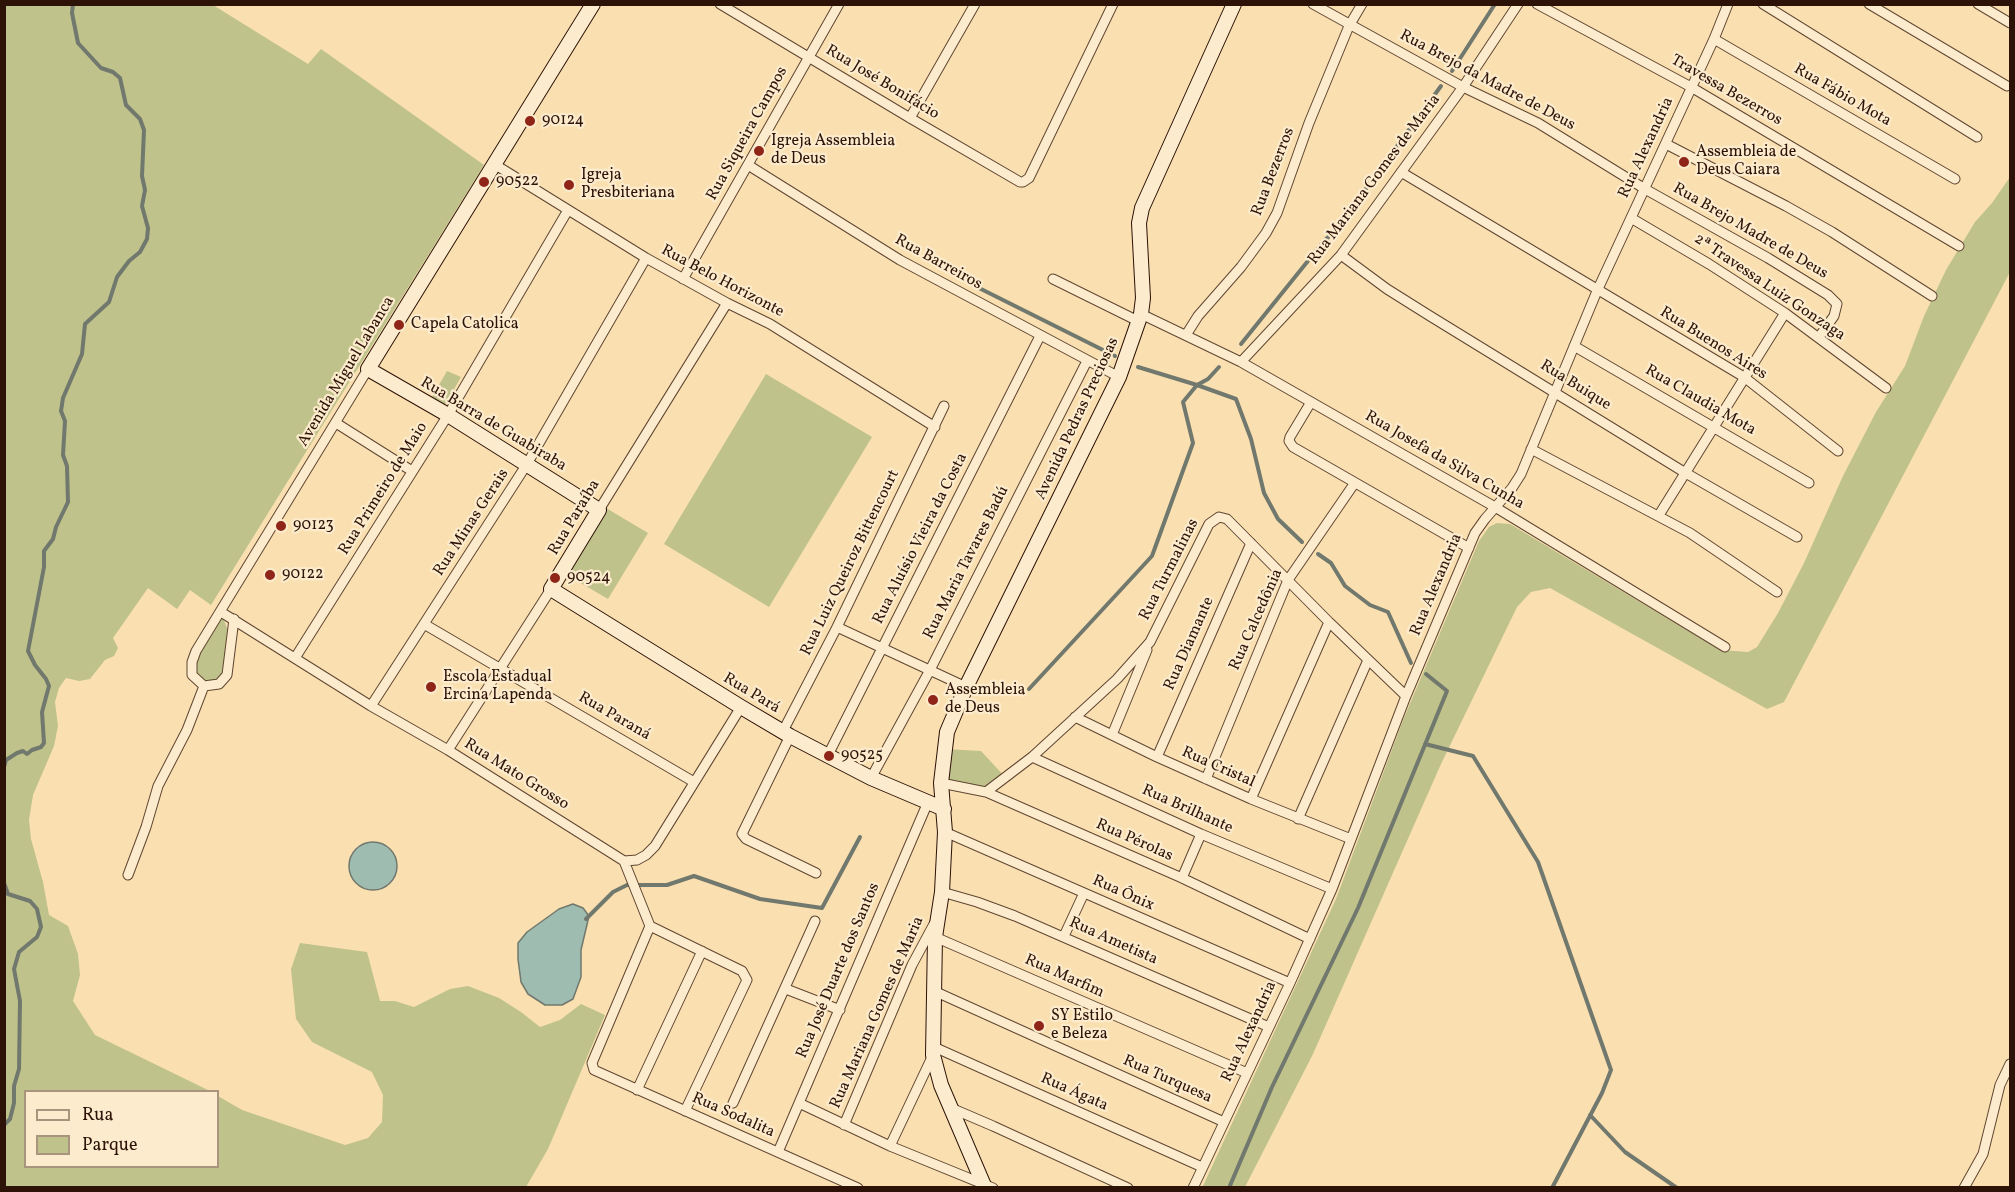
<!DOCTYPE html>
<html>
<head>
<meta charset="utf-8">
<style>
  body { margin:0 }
  #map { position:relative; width:2015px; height:1192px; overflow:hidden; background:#fae0b1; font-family:Vollkorn,serif }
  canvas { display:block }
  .frame { position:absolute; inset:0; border:6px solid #2d1208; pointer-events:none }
  .legend { position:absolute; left:24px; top:1090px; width:195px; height:78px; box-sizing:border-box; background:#fcebcc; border:2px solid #a9947e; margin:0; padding:8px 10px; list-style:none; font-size:18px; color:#2d1208 }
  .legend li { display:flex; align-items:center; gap:12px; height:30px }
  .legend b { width:30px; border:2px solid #a9947e }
</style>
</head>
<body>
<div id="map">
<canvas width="2015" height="1192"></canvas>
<div class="frame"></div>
<ul class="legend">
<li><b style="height:8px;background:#fcebcc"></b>Rua</li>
<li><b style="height:16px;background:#bfc28b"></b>Parque</li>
</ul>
</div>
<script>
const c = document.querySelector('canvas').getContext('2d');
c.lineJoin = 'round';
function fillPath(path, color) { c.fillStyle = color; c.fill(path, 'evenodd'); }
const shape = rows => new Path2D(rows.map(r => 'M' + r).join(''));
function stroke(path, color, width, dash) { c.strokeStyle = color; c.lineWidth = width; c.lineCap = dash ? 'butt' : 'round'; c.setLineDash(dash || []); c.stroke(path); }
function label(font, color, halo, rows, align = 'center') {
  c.font = font + ' Vollkorn,serif'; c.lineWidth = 4.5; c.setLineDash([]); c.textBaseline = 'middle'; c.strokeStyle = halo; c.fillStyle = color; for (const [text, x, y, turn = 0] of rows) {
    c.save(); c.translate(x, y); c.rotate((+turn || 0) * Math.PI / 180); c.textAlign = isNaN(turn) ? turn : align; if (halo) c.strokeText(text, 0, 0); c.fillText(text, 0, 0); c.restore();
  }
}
fillPath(shape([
  [5,4,213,5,308,64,321,49,484,165,211,605,190,590,177,609,148,588,113,638,118,648,114,656,105,660,90,679,79,681,66,678,59,688,55,702,58,726,54,746,33,795,29,820,31,839,43,882,49,915,68,926,78,954,80,975,73,1001,95,1035,210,1091,26,1092,26,1166,218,1166,218,1096,242,1110,345,1145,368,1138,382,1122,383,1095,372,1072,312,1042,296,1019,291,969,300,943,367,952,380,1001,395,1001,414,1007,450,989,468,986,499,998,521,1012,540,1027,560,1020,581,1004,605,1015,548,1149,526,1187,5,1187],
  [2010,177,2010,272,1784,702,1767,709,1550,588,1531,592,1517,607,1441,764,1313,1054,1245,1187,1202,1188,1336,899,1403,720,1479,541,1489,527,1497,523,1510,524,1720,650,1748,652,1757,647,1778,613,1804,563,1843,476,1876,412,1905,366,1924,316,1946,270,1975,222,1992,203],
  [447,371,461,377,445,405,432,397],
  [766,374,872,437,769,607,664,544],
  [606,508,648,533,608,599,567,575],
  [221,612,231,639,228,667,219,684,195,680,192,662],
  [945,749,981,751,1006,778,986,792,941,783]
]), '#bfc28b');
const water = shape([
  '349 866a24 24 0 1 1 48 0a24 24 0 1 1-48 0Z',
  [573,904,583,908,589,916,581,950,581,977,573,999,562,1005,545,1005,528,994,521,982,518,959,518,943,527,932,559,909,573,904]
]);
fillPath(water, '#9fbcb1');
stroke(water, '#71786d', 1.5);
stroke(shape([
  [1452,71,1495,4],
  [973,285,1115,356],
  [1241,344,1324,241,1335,231,1441,86],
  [1138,367,1197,385,1236,399,1251,439,1264,493,1278,519,1302,542],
  [1318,554,1331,563,1345,586,1370,605,1388,612,1411,663],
  [1029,689,1152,556,1193,443,1183,402,1197,385,1208,379,1219,367],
  [1425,744,1473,756,1538,862,1611,1070,1602,1093,1552,1188],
  [4,767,6,760,17,753,23,751,27,754,32,750,41,747,44,743,42,712,49,686,46,679,35,665,28,651,44,567,44,551,53,539,56,527,68,502,67,466,63,455,65,421,61,411,63,398,82,354,85,324,109,302,117,277,129,261,140,252,147,239,148,228,142,206,145,190,142,176,144,130,140,119,126,105,120,78,113,72,101,68,78,43,72,13,73,4],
  [4,883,8,894,30,901,37,909,41,927,37,937,19,952,14,969,20,1001,19,1069,14,1086,14,1103,10,1119,4,1125],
  [586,919,613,892,627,885,667,885,694,876,760,899,822,908,860,837],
  [1590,1115,1625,1152,1677,1188],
  [1229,1188,1272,1087,1358,908,1447,691,1426,674]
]), '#71786d', 4);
const minor = shape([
  [720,4,910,118,1020,182,1023,182,1029,178,1113,4],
  [1313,4,1463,87,1538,123,1645,189,1768,258,1828,295,1837,304,1834,316,1819,337],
  [1537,4,1691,87,1959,246],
  [1763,4,1977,137],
  [1869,4,2007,86],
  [1978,4,2010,23],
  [1714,39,1955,179],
  [910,118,975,4],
  [1666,144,1786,206,1832,232,1932,296],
  [494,164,646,258,727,303,770,324,935,427],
  [748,165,900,260,1119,377],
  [1401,172,1744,377,1838,451],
  [1631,218,1709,264,1785,313,1886,388],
  [1341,255,1387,289,1430,316,1684,472,1797,537],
  [683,279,839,4],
  [1053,279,1140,322],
  [1141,314,1241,362,1495,507,1725,647],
  [1186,335,1198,316,1241,267,1266,233,1277,213,1309,123,1349,26,1362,4],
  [1574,346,1809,483],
  [1241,362,1341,255,1463,87,1518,4],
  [1311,402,1290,437,1289,441,1293,447,1469,548],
  [336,423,412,471],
  [1531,449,1690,533,1777,592],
  [599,510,727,303],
  [1659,515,1785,313],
  [221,612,371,706,448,750,624,861,637,860,646,855,655,846,741,707],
  [234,619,227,675,219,684,204,686,192,675,192,662,196,651,368,369],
  [424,624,694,782],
  [837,627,966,687],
  [295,658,448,415,568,210],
  [371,706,527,464,646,258],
  [1075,717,1157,757,1251,799,1351,839],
  [783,731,837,627,944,406],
  [1112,735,1147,650],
  [790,736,742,834,746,839,816,873],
  [448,750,551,589],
  [828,755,1040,336],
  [1032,757,1201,834,1332,889],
  [1157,757,1251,543],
  [871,778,930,670,1087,361],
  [1206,779,1288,580,1354,484],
  [941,783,986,792,1182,878,1310,939],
  [986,792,1032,757,1117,679,1150,642,1209,524,1219,517,1227,519,1329,622,1406,696],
  [1251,799,1329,622],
  [1298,819,1368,660],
  [945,832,1290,983],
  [624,861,650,926],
  [128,875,146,827,158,786,187,730,204,686],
  [1182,878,1201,834],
  [942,892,977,902,1015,916,1269,1027],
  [650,926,592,1063,594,1070,858,1188],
  [650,926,742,971,747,980,685,1111],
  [1064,936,1084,893],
  [935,937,1247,1073],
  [786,989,840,1010],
  [934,991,1224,1122],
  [934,1047,1202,1167],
  [637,1090,702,951],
  [733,1103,815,921],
  [799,1103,890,1146,993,1188],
  [951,1108,993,1126,1128,1188],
  [844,1125,912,965,934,924],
  [890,1146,933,1055],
  [778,1152,928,802],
  [1193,1188,1290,983,1332,889,1406,696,1475,533,1485,519,1512,488,1521,474,1597,291,1714,39,1728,4],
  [1964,1188,1983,1154,2000,1085,2010,1064]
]);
const secondary = shape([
  [593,4,368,369,448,415,599,510,551,589,741,707,790,736,871,778,944,809],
  [985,1188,941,1085,933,1055,935,937,942,892,945,832,941,783,947,732,966,687,1119,377,1141,314,1143,298,1139,223,1142,208,1234,4]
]);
stroke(minor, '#604632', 11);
stroke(secondary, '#2d1208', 16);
stroke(minor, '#fcebcc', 9);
stroke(secondary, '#fcebcc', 14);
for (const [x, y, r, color] of [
  [530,121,6,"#8f2418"],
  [759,151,6,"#8f2418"],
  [1684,162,6,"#8f2418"],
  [484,182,6,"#8f2418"],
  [569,185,6,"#8f2418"],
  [399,325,6,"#8f2418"],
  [281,526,6,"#8f2418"],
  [270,575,6,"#8f2418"],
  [555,578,6,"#8f2418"],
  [431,687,6,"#8f2418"],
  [933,700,6,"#8f2418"],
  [829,756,6,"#8f2418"],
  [1039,1026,6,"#8f2418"]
]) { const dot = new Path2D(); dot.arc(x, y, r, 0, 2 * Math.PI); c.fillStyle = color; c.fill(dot); stroke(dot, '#fcebcc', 2); }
label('16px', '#2d1208', '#fcebcc', [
  ["Rua Brejo da Madre de Deus",1487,81,28],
  ["Rua José Bonifácio",882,83,31],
  ["Travessa Bezerros",1726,91,30],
  ["Rua Fábio Mota",1842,96,30],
  ["Rua Siqueira Campos",748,134,-61],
  ["Rua Alexandria",1647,148,-65],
  ["Rua Bezerros",1274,172,-69],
  ["Rua Mariana Gomes de Maria",1375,180,-53],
  ["Rua Brejo Madre de Deus",1750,232,30],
  ["Rua Barreiros",938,263,29],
  ["Rua Belo Horizonte",722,282,28],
  ["2ª Travessa Luiz Gonzaga",1769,288,34],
  ["Rua Buenos Aires",1713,344,32],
  ["Avenida Miguel Labanca",347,372,-59],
  ["Rua Buique",1575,386,32],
  ["Rua Claudia Mota",1700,401,30],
  ["Avenida Pedras Preciosas",1078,419,-65],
  ["Rua Barra de Guabiraba",493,425,31],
  ["Rua Josefa da Silva Cunha",1444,461,30],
  ["Rua Primeiro de Maio",384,489,-58],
  ["Rua Paraíba",575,518,-59],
  ["Rua Minas Gerais",472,523,-57],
  ["Rua Aluísio Vieira da Costa",921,539,-63],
  ["Rua Luiz Queiroz Bittencourt",851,563,-64],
  ["Rua Maria Tavares Badú",967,563,-63],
  ["Rua Turmalinas",1170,570,-63],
  ["Rua Alexandria",1437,585,-67],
  ["Rua Calcedônia",1257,620,-66],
  ["Rua Diamante",1190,644,-66],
  ["Rua Pará",751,694,31],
  ["Rua Paraná",614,717,30],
  ["Rua Cristal",1218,768,24],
  ["Rua Mato Grosso",516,775,32],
  ["Rua Brilhante",1187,810,24],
  ["Rua Pérolas",1134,841,24],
  ["Rua Ônix",1123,894,24],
  ["Rua Ametista",1113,942,24],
  ["Rua José Duarte dos Santos",839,971,-67],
  ["Rua Marfim",1064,977,24],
  ["Rua Mariana Gomes de Maria",878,1013,-66],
  ["Rua Alexandria",1250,1032,-65],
  ["Rua Turquesa",1167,1080,24],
  ["Rua Ágata",1074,1093,24],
  ["Rua Sodalita",733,1116,24]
]);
label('16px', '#2d1208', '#fcebcc', [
  ["90124",542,121],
  ["Igreja Assembleia",771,142],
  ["de Deus",771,160],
  ["Assembleia de",1696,153],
  ["Deus Caiara",1696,171],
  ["Igreja",581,176],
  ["Presbiteriana",581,194],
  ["90522",496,182],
  ["Capela Catolica",411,325],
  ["90123",293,526],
  ["90122",282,575],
  ["90524",567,578],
  ["Escola Estadual",443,678],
  ["Ercina Lapenda",443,696],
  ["Assembleia",945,691],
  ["de Deus",945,709],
  ["90525",841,756],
  ["SY Estilo",1051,1017],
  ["e Beleza",1051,1035]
], 'left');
</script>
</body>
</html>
